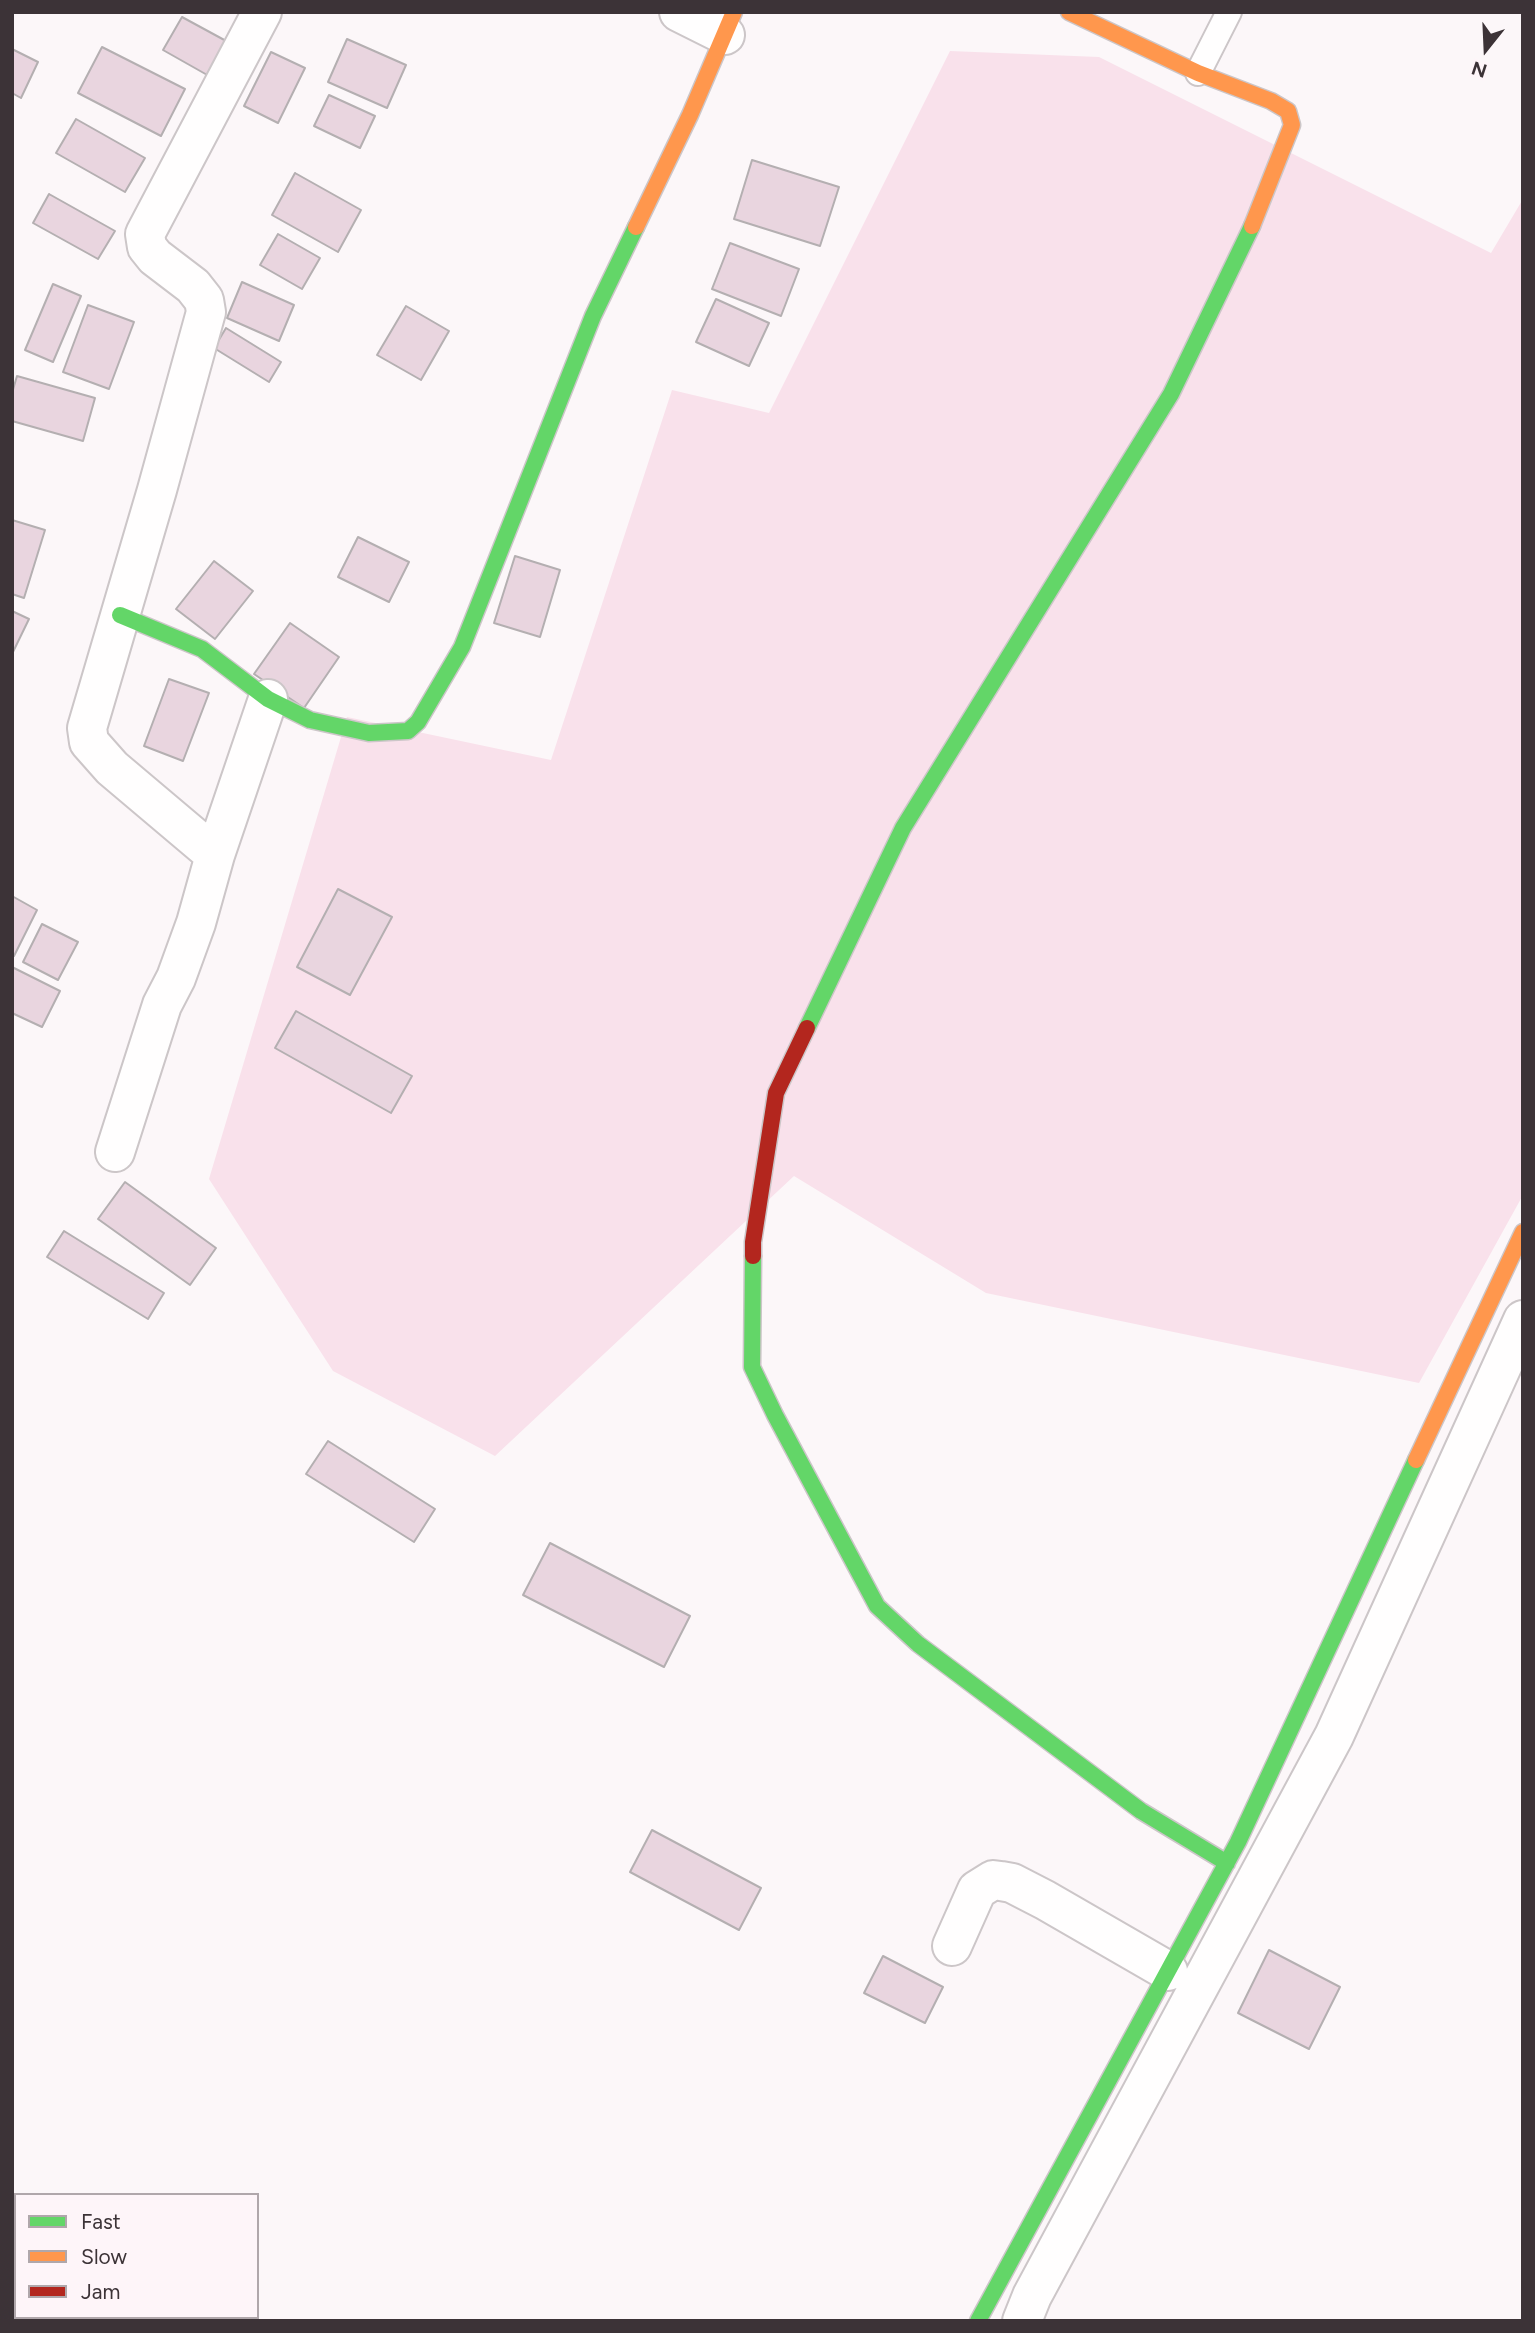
<!DOCTYPE html>
<html>
<head>
<meta charset="utf-8">
<style>
  body { margin:0 }
  #map { position:relative; width:1535px; height:2333px; overflow:hidden; background:#fcf7f9; font-family:Figtree,sans-serif }
  canvas { display:block }
  .frame { position:absolute; inset:0; border:14px solid #3c3337; pointer-events:none }
  .legend { position:absolute; left:14px; top:2193px; width:245px; height:126px; box-sizing:border-box; background:#fef5f9; border:2px solid #b0a7ab; margin:0; padding:9px 12px; list-style:none; font-size:21px; color:#3c3337 }
  .legend li { display:flex; align-items:center; gap:14px; height:35px }
  .legend b { width:35px; border:2px solid #b0a7ab }
  .north { position:absolute; left:1451px; top:14px; width:70px; height:70px; -webkit-text-stroke:5px #fef5f9; paint-order:stroke; rotate:198deg; font-size:19px; font-weight:700; line-height:28px; text-align:center; color:#3c3337 }
  .north::after { content:''; display:block; margin:auto; width:24px; height:32px; background:#3c3337; clip-path:polygon(50% 0,100% 100%,50% 72%,0 100%) }
</style>
</head>
<body>
<div id="map">
<canvas width="1535" height="2333"></canvas>
<div class="frame"></div>
<ul class="legend">
<li><b style="height:9px;background:#63d668"></b>Fast</li>
<li><b style="height:9px;background:#ff974d"></b>Slow</li>
<li><b style="height:9px;background:#b3261e"></b>Jam</li>
</ul>
<div class="north">N</div>
</div>
<script>
const c = document.querySelector('canvas').getContext('2d');
c.lineJoin = 'round';
function fillPath(path, color) { c.fillStyle = color; c.fill(path, 'evenodd'); }
const shape = rows => new Path2D(rows.map(r => 'M' + r).join(''));
function stroke(path, color, width, dash) { c.strokeStyle = color; c.lineWidth = width; c.lineCap = dash ? 'butt' : 'round'; c.setLineDash(dash || []); c.stroke(path); }
fillPath(shape([
  [950,51,1099,57,1491,253,1523,199,1523,1195,1419,1383,986,1293,794,1176,495,1456,333,1371,209,1179,347,717,551,760,672,390,769,413]
]), '#f9e1eb');
const building = shape([
  [182,17,228,42,209,76,163,50,182,17],
  [347,39,406,65,387,108,328,82,347,39],
  [102,47,185,89,161,136,78,93,102,47],
  [12,49,38,62,21,98,12,93,12,49],
  [271,52,305,68,278,123,244,106,271,52],
  [329,95,375,116,360,148,314,126,329,95],
  [76,119,145,158,125,192,56,153,76,119],
  [752,160,839,187,820,246,734,219,752,160],
  [295,173,361,210,338,252,272,215,295,173],
  [49,194,115,231,98,259,33,223,49,194],
  [278,234,320,258,302,289,260,265,278,234],
  [730,243,799,269,781,316,712,289,730,243],
  [242,282,294,305,279,341,227,318,242,282],
  [53,284,81,296,53,362,25,350,53,284],
  [716,299,769,323,749,366,696,342,716,299],
  [88,305,134,322,109,389,63,372,88,305],
  [406,306,449,331,421,380,377,355,406,306],
  [226,328,281,362,269,382,214,348,226,328],
  [17,376,95,398,83,441,12,421,12,393,17,376],
  [12,520,45,530,24,598,12,594,12,520],
  [358,537,409,562,389,602,338,577,358,537],
  [515,556,560,570,540,637,494,623,515,556],
  [214,561,253,591,215,639,176,609,214,561],
  [12,611,29,619,12,654,12,611],
  [290,623,339,657,304,708,254,674,290,623],
  [169,679,209,693,183,761,144,746,169,679],
  [338,889,392,917,350,995,297,967,338,889],
  [12,896,37,910,14,956,12,956,12,896],
  [42,924,78,942,58,980,23,962,42,924],
  [12,967,60,991,42,1027,12,1013,12,967],
  [296,1011,412,1076,391,1113,275,1048,296,1011],
  [125,1182,216,1248,190,1285,98,1219,125,1182],
  [64,1231,164,1293,148,1319,47,1257,64,1231],
  [328,1441,435,1509,414,1542,306,1474,328,1441],
  [550,1543,690,1616,664,1667,523,1595,550,1543],
  [652,1830,761,1888,739,1930,630,1872,652,1830],
  [1269,1950,1340,1987,1309,2049,1238,2013,1269,1950],
  [883,1956,943,1987,925,2023,864,1993,883,1956]
]);
fillPath(building, '#e9d5df');
stroke(building, '#b4afb1', 2);
const lane = shape([
  [1198,73,1229,12]
]);
const street = shape([
  [679,12,725,35],
  [215,855,112,768,89,742,87,728,157,490,206,312,204,300,193,286,155,257,147,247,145,234,262,12],
  [115,1152,162,1005,176,978,196,923,215,855,268,699],
  [952,1946,977,1890,993,1880,1001,1881,1012,1883,1045,1900,1168,1971],
  [1022,2321,1032,2296,1334,1736,1523,1320]
]);
const fast = shape([
  [120,615,202,649,268,699,310,720,369,733,408,731,418,722,462,647,593,316,636,227],
  [807,1028,903,828,1171,394,1252,226],
  [753,1256,752,1367,775,1415,877,1606,918,1644,1141,1811,1227,1863],
  [978,2321,1238,1842,1416,1460]
]);
const slow = shape([
  [1069,12,1198,73,1271,101,1288,111,1292,125,1252,226],
  [636,227,690,115,734,12],
  [1416,1460,1523,1232]
]);
const jam = shape([
  [753,1256,753,1242,776,1093,807,1028]
]);
stroke(lane, '#ccc6c8', 28);
stroke(street, '#ccc6c8', 42);
stroke(fast, '#ccc6c8', 19);
stroke(slow, '#ccc6c8', 19);
stroke(jam, '#ccc6c8', 19);
stroke(lane, '#fffefe', 24);
stroke(street, '#fffefe', 38);
stroke(fast, '#63d668', 16);
stroke(slow, '#ff974d', 16);
stroke(jam, '#b3261e', 16);
</script>
</body>
</html>
